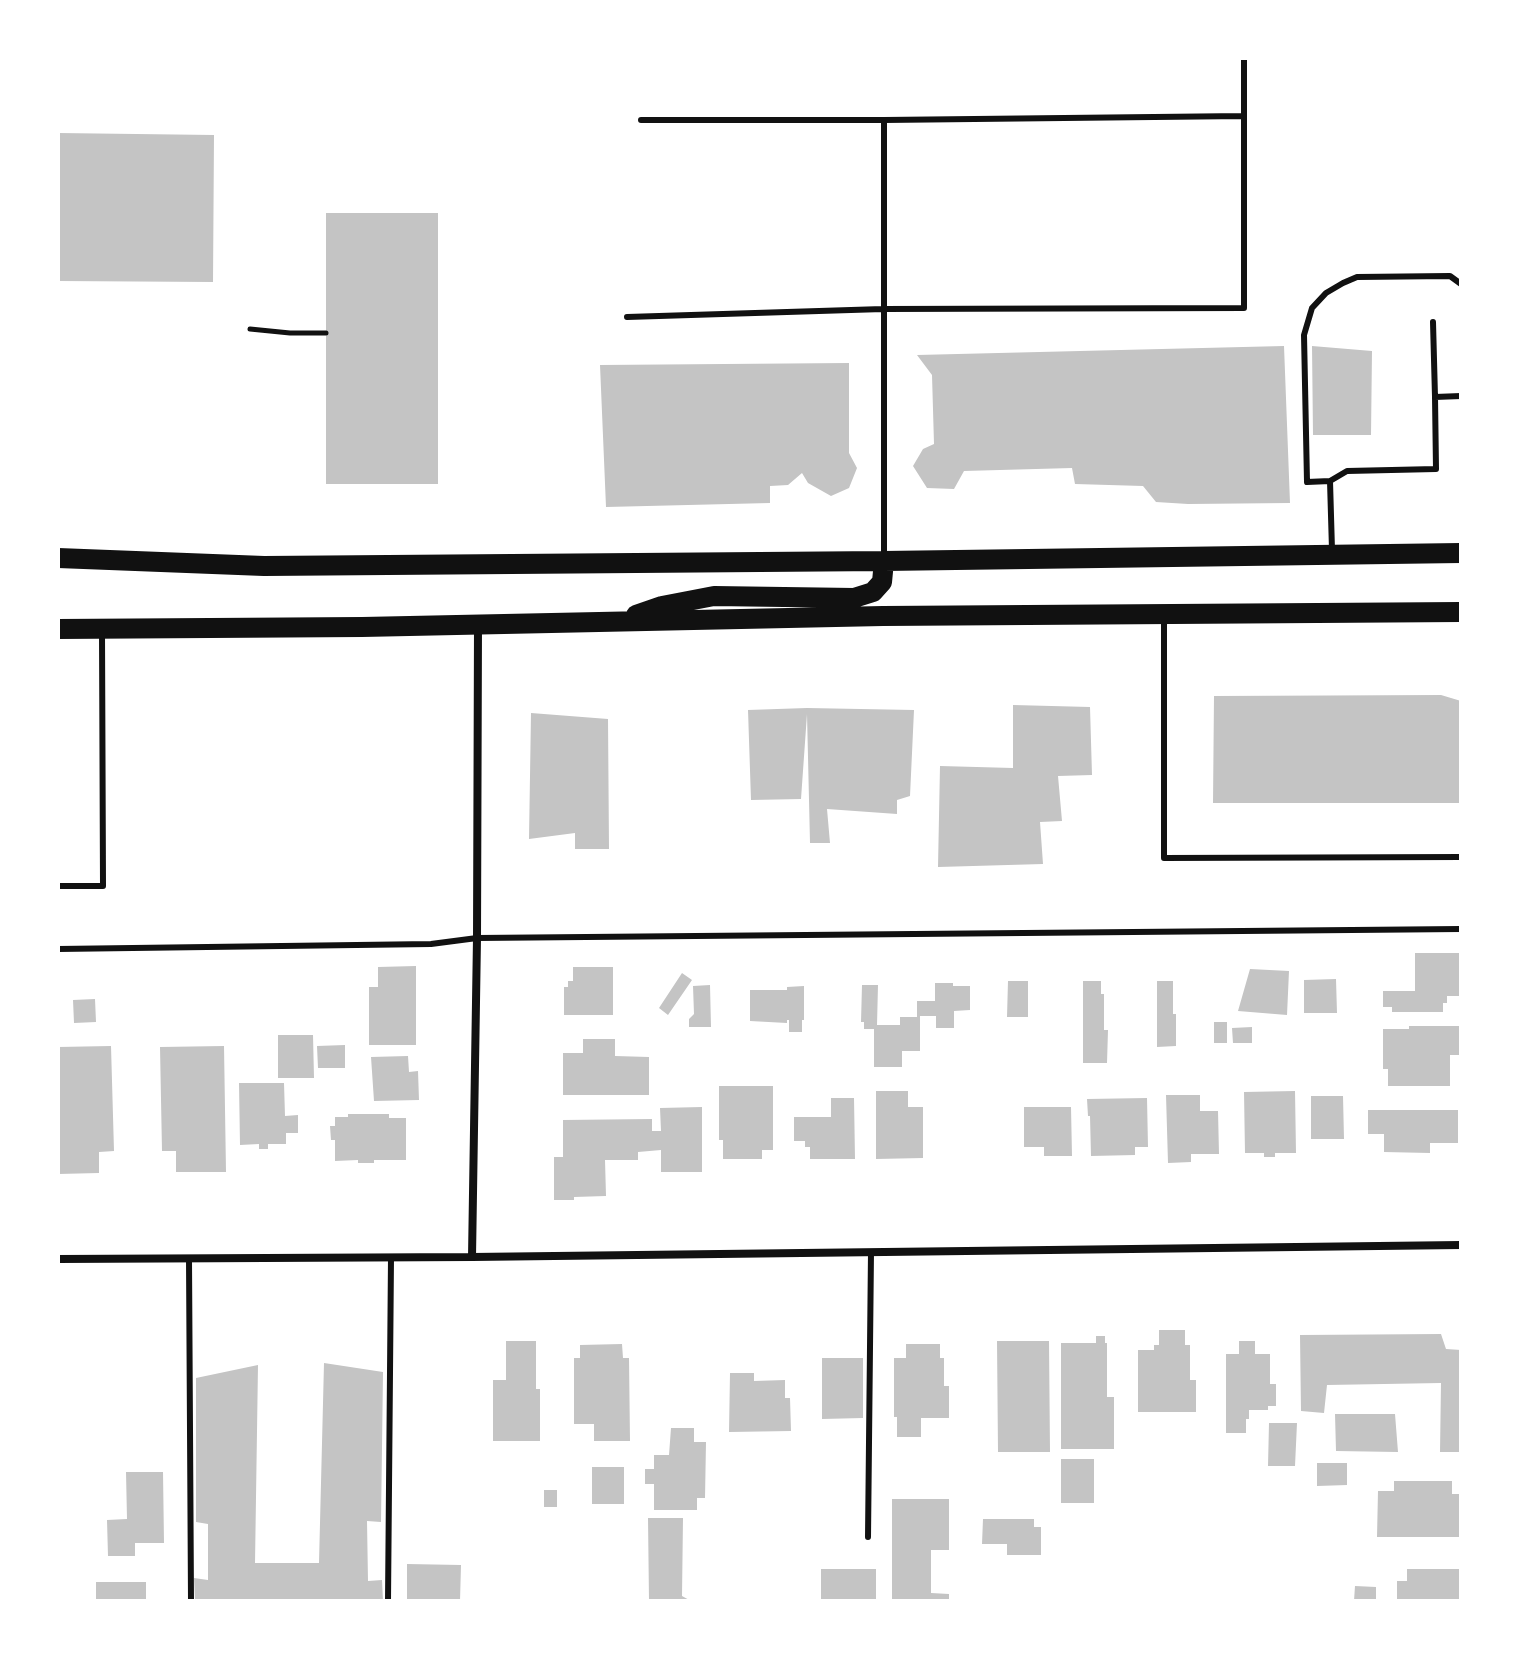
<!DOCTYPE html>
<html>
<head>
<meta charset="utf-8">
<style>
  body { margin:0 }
  #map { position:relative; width:1519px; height:1659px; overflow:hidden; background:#fff; font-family:Cabin,sans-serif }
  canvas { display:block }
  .frame { position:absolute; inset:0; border:60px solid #fff; pointer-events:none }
</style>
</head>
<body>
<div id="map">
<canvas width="1519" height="1659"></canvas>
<div class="frame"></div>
</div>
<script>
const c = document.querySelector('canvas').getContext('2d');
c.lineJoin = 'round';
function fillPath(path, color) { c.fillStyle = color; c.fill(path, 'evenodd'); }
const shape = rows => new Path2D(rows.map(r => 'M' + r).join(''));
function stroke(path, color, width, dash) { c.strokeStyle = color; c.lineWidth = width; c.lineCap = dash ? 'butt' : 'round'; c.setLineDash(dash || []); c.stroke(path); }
fillPath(shape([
  [58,133,214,135,213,282,58,281],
  [326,213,438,213,438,484,326,484],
  [1284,346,1290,503,1188,504,1156,502,1143,486,1075,484,1072,468,964,471,954,489,927,488,913,466,923,449,934,444,932,375,917,355],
  [1312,346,1372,351,1371,435,1313,435],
  [849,363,849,453,857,468,849,488,831,496,808,483,802,473,788,485,770,486,770,503,606,507,600,365],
  [1441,695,1461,701,1461,803,1213,803,1214,696],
  [1013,705,1090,707,1092,775,1058,776,1062,821,1040,822,1043,864,938,867,940,766,1013,768],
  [807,708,914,710,910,796,897,800,897,814,827,809,830,843,810,843,807,714,801,799,751,800,748,710],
  [531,713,608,719,609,849,575,849,575,833,529,839],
  [1415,953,1460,953,1460,996,1447,996,1447,1003,1443,1003,1443,1012,1392,1012,1392,1007,1383,1007,1383,991,1415,991],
  [416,966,416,1045,369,1045,369,987,378,987,378,967],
  [573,967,613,967,613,1015,564,1015,564,987,568,987,568,981,573,981],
  [1250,969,1289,971,1287,1015,1238,1011],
  [682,973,692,980,668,1015,659,1008],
  [1336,979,1337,1013,1304,1013,1304,980],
  [1008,981,1028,981,1028,1017,1007,1017],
  [1083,981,1101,981,1101,994,1104,994,1104,1030,1108,1030,1107,1063,1083,1063],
  [1157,981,1173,981,1173,1014,1176,1014,1176,1046,1157,1047],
  [935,983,953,983,953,986,970,986,970,1010,954,1011,954,1028,936,1028,936,1016,920,1016,920,1051,902,1051,902,1067,874,1067,874,1029,864,1029,864,1022,861,1022,862,985,878,985,877,1025,900,1025,900,1017,917,1017,917,1001,935,1001],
  [710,985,711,1027,689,1027,689,1019,694,1014,693,986],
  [804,986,804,1020,802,1020,802,1032,789,1032,789,1020,787,1020,787,1023,750,1021,750,990,787,990,787,987],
  [95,999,96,1022,74,1023,73,1000],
  [1214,1022,1227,1022,1227,1043,1214,1043],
  [1409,1026,1460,1026,1461,1055,1450,1055,1450,1086,1388,1086,1388,1069,1383,1069,1383,1029,1409,1029],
  [1252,1027,1252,1043,1233,1043,1232,1028],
  [278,1035,313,1035,314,1078,278,1078],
  [583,1039,615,1039,615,1056,649,1057,649,1095,563,1095,563,1053,583,1053],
  [345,1045,345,1068,318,1068,317,1046],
  [111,1046,114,1151,99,1152,99,1173,58,1174,58,1047],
  [224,1046,226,1172,176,1172,176,1151,162,1151,160,1047],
  [408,1056,409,1072,418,1071,419,1100,374,1101,371,1057],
  [239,1083,284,1083,285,1116,298,1115,298,1133,286,1133,286,1144,268,1144,268,1149,259,1149,259,1144,240,1145],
  [719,1086,773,1086,773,1150,762,1150,762,1159,723,1159,723,1140,719,1140],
  [876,1091,908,1091,908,1107,923,1107,923,1158,876,1159],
  [1295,1091,1296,1153,1275,1153,1275,1157,1264,1157,1264,1153,1245,1153,1244,1092],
  [1166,1095,1200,1095,1200,1111,1218,1111,1219,1154,1191,1154,1191,1162,1168,1163],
  [1311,1096,1343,1096,1344,1139,1311,1139],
  [831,1098,854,1098,855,1159,810,1159,810,1147,805,1147,805,1141,794,1141,794,1117,831,1117],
  [1147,1098,1148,1147,1135,1147,1135,1155,1091,1156,1090,1116,1088,1116,1087,1099],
  [702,1107,702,1172,661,1172,661,1150,638,1152,638,1160,605,1160,606,1196,574,1197,574,1200,554,1200,554,1157,563,1157,563,1120,652,1119,652,1131,661,1131,660,1108],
  [1024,1107,1071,1107,1072,1156,1044,1156,1044,1147,1024,1147],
  [1368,1110,1458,1110,1458,1143,1430,1143,1430,1153,1384,1152,1384,1134,1368,1134],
  [348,1114,389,1114,389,1118,406,1118,406,1160,374,1160,374,1163,358,1163,358,1160,335,1161,335,1140,331,1140,330,1126,335,1126,335,1117,348,1117],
  [1159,1330,1185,1330,1185,1345,1190,1345,1190,1380,1196,1380,1196,1412,1138,1412,1138,1350,1154,1350,1154,1345,1159,1345],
  [1441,1334,1446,1349,1461,1350,1461,1452,1440,1452,1441,1383,1327,1385,1324,1413,1301,1411,1300,1335],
  [1096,1336,1105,1336,1105,1343,1107,1343,1107,1397,1114,1397,1114,1449,1061,1449,1061,1343,1096,1343],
  [506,1341,536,1341,536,1389,540,1389,540,1441,493,1441,493,1380,506,1380],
  [997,1341,1049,1341,1050,1452,998,1452],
  [1239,1341,1255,1341,1255,1354,1270,1354,1270,1384,1276,1384,1276,1406,1268,1406,1268,1410,1249,1410,1249,1419,1246,1419,1246,1433,1226,1433,1226,1354,1239,1354],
  [622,1344,623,1358,629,1358,630,1441,594,1441,594,1424,574,1424,574,1358,580,1358,580,1345],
  [906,1344,940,1344,940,1358,944,1358,944,1386,949,1386,949,1418,921,1418,921,1437,897,1437,897,1417,894,1417,894,1358,906,1358],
  [822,1358,863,1358,863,1418,822,1419],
  [324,1363,383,1372,381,1522,367,1521,368,1581,382,1580,383,1601,195,1601,194,1578,208,1580,208,1524,196,1522,196,1378,258,1365,255,1563,319,1563],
  [730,1373,754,1373,754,1381,785,1380,785,1398,790,1398,791,1431,729,1432],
  [1335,1414,1395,1414,1398,1452,1336,1451],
  [1269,1423,1297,1423,1295,1466,1268,1466],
  [671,1428,694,1428,694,1442,706,1442,705,1498,697,1498,697,1510,654,1510,654,1484,645,1484,645,1469,654,1469,654,1455,669,1455],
  [1061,1459,1094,1459,1094,1503,1061,1503],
  [1317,1463,1347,1463,1347,1485,1317,1486],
  [592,1467,624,1467,624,1504,592,1504],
  [126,1472,163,1472,164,1543,135,1543,135,1556,108,1556,107,1520,127,1519],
  [1394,1481,1452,1481,1452,1494,1461,1494,1461,1537,1377,1537,1378,1491,1394,1491],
  [544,1490,557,1490,557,1507,544,1507],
  [892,1499,949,1499,949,1550,931,1550,931,1593,949,1594,949,1601,892,1601],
  [648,1518,683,1518,682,1596,691,1601,649,1601],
  [983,1519,1034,1519,1034,1527,1041,1527,1041,1555,1007,1555,1007,1544,982,1544],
  [407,1564,461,1565,460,1601,407,1601],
  [821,1569,876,1569,876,1601,821,1601],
  [1407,1569,1461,1569,1461,1601,1397,1601,1397,1581,1407,1581],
  [96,1582,146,1582,146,1601,96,1601],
  [1355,1586,1376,1587,1376,1601,1354,1601]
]), '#c4c4c4');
stroke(shape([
  [250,329,290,333,326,333]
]), '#111', 5);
stroke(shape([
  [641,120,884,120],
  [627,317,883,309,1244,308,1244,58],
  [1433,322,1435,397],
  [1330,481,1307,482,1304,335,1312,308,1326,293,1343,283,1357,277,1450,276,1461,284],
  [1332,550,1330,481,1347,471,1436,469,1435,397,1461,396],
  [884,557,884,120,1244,116],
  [1164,619,1164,858,1461,857],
  [58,886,103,886,102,632],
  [58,949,431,944,477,938,1461,929],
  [189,1259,191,1601],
  [868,1537,871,1252],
  [388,1601,391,1258]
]), '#111', 6);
stroke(shape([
  [472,1257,477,938,478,626],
  [58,1259,472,1257,1461,1245]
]), '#111', 8);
stroke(shape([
  [58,558,264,566,884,561,1461,553],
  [636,615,662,606,714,596,854,598,873,592,882,582,884,561],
  [58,629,362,627,883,616,1461,612]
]), '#111', 20);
</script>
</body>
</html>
